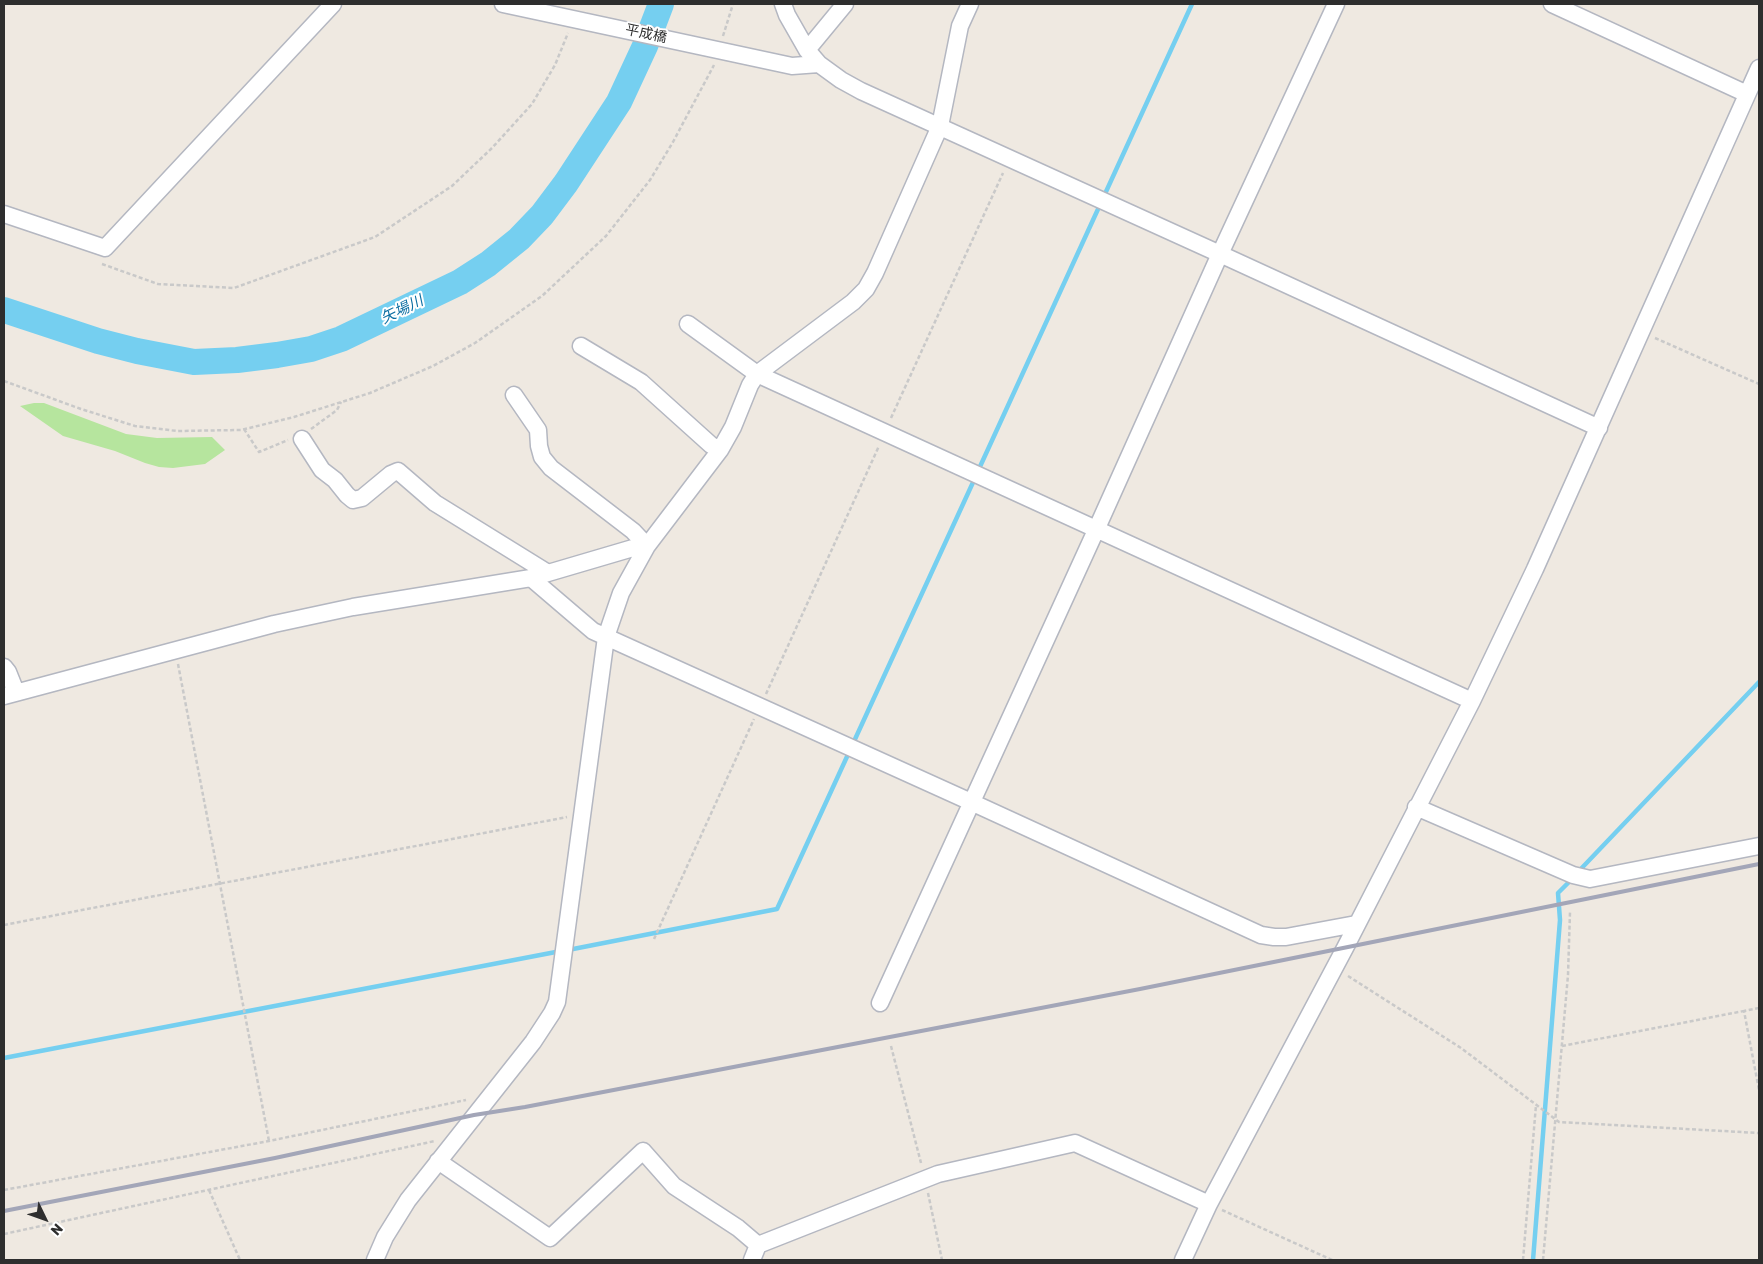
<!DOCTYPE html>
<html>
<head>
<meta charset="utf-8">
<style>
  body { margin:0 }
  #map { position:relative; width:1763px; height:1264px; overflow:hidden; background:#efe9e1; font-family:Rubik,sans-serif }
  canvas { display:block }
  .frame { position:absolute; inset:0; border:5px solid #2e2e2e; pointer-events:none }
  .north { position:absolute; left:20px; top:1194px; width:50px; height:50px; -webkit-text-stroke:4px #fff; paint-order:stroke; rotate:132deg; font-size:14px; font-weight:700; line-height:20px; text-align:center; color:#2e2e2e }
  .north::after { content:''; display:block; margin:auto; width:18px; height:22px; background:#2e2e2e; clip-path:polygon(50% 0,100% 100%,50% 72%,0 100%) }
</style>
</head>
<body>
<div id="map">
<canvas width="1763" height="1264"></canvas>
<div class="frame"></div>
<div class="north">N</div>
</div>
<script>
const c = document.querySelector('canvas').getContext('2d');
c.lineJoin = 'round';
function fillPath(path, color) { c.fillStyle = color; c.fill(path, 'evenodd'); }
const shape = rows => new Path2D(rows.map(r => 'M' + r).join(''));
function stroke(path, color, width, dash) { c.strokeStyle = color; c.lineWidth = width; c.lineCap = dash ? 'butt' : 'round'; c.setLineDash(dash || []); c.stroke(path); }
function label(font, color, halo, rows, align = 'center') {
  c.font = font + ' Rubik,"Noto Sans JP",sans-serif'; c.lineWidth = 4; c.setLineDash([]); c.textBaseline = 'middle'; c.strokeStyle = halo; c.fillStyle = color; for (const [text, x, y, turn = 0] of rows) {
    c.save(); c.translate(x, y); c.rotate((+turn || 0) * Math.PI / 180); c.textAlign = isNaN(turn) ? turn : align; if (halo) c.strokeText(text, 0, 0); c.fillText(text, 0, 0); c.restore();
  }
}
fillPath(shape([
  [34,403,44,403,126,434,157,438,212,437,225,450,205,464,173,468,159,467,145,463,115,451,63,436,20,406]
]), '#b6e59e');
stroke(shape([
  [978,471,1192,4],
  [1577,873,1759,682],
  [568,950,777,909,975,478],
  [4,1058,561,951],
  [1533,1260,1560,920,1558,893,1572,879]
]), '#75cff0', 4.5);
stroke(shape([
  [4,310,98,341,137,351,194,362,237,360,277,355,311,349,341,339,460,282,488,264,519,239,542,215,566,183,619,102,645,46,661,4]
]), '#75cff0', 26);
const minor = shape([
  [503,4,792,66,819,64],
  [783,4,787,15,807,50,819,64,841,80,861,91,1220,254,1599,428],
  [1552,4,1747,94],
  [807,50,845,4],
  [4,214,105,248,333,4],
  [688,324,757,374,1472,701],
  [581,346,641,382,711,445,720,450],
  [514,395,538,430,539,446,542,457,551,468,633,531,647,546],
  [302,439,322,470,335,480,347,495,353,500,362,498,391,474,398,471,435,503,548,573],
  [531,578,593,631,971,802,1261,935,1274,937,1286,937,1356,924],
  [4,667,8,672,16,692],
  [4,696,274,624,353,607,531,578,633,548,647,546],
  [1416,807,1573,875,1590,879,1759,846],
  [880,1003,1097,528,1220,254,1336,4],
  [438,1161,550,1238,643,1151,674,1186,738,1228,758,1245,752,1260],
  [758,1245,938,1174,1075,1143,1209,1204],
  [375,1260,385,1237,408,1200,533,1042,552,1013,557,1002,606,637,621,593,647,546,720,450,733,427,750,385,757,374,853,302,866,289,875,273,940,126,960,26,970,4],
  [1183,1260,1209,1204,1345,948,1472,701,1535,569,1759,68]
]);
stroke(minor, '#b4b7c1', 19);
stroke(shape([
  [723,36,733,4],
  [102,264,158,284,234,288,375,237,452,186,492,148,532,104,555,65,568,33],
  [1655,338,1759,384],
  [4,381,81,409,135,426,177,431,241,430,294,417,370,393,433,366,475,343,542,296,606,236,650,180,673,142,714,65],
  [891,418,1003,173],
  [244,429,259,452,288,440],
  [311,429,337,410,341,402],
  [178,664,269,1141],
  [766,694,879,446],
  [4,925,567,817],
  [654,939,754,719],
  [1348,976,1461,1048,1559,1122,1759,1133],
  [1759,1008,1744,1011,1759,1090],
  [891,1046,921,1163],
  [1562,1046,1744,1011],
  [4,1190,269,1141,466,1100],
  [209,1190,240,1260],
  [928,1193,942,1260],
  [1222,1210,1332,1260],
  [4,1234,435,1141],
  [1523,1260,1536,1105],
  [1543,1260,1568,975,1570,912]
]), '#c9c9c9', 2.5, [4, 2.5]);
stroke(minor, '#fff', 16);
stroke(shape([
  [4,1211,275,1158,474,1115,525,1107,1140,989,1759,864]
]), '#a3a6b8', 4);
label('14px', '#2e2e2e', '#fff', [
  ["平成橋",646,34,12]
]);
label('italic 15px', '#0d6fa3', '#fff', [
  ["矢場川",402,310,-26]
]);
</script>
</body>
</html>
